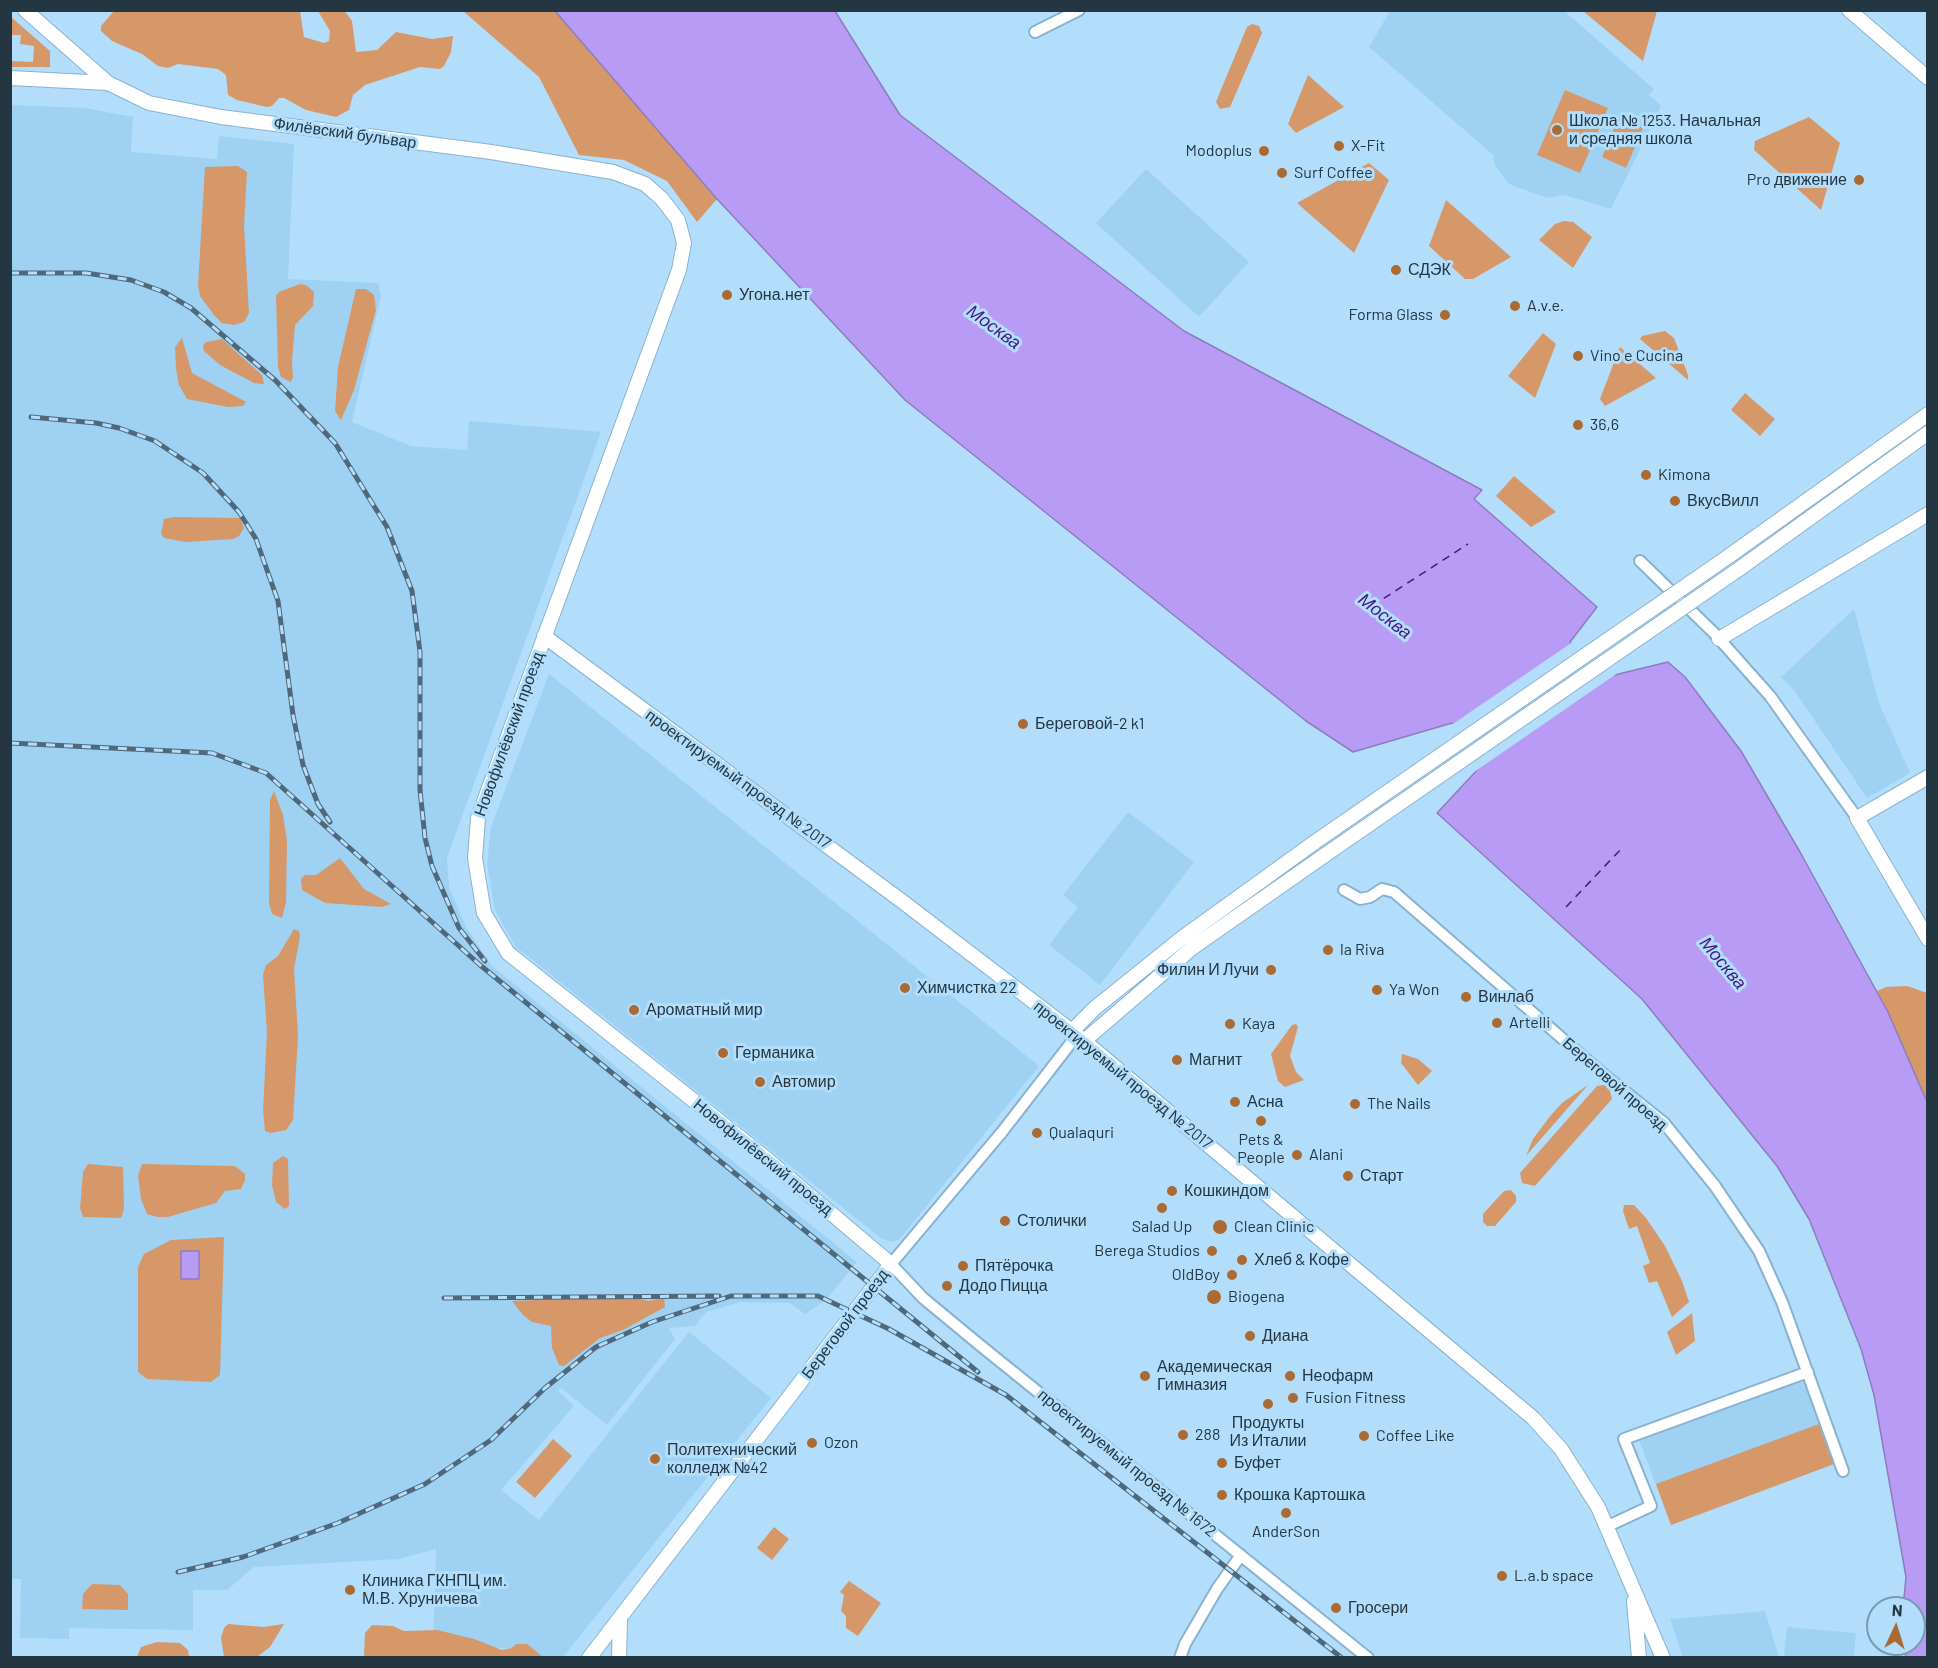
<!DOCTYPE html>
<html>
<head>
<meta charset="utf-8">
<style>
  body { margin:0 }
  #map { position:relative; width:1938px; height:1668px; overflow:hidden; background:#b2defc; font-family:Barlow,sans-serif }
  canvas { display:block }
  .frame { position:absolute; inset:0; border:12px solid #243642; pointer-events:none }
  .north { position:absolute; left:1866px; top:1596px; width:60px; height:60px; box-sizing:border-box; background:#b2defc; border:2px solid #799bb2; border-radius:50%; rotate:4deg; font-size:16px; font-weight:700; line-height:24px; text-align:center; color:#243642 }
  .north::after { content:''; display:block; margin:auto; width:21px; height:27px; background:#aa6a33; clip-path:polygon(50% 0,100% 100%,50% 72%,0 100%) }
</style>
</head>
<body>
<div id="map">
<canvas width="1938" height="1668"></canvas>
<div class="frame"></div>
<div class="north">N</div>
</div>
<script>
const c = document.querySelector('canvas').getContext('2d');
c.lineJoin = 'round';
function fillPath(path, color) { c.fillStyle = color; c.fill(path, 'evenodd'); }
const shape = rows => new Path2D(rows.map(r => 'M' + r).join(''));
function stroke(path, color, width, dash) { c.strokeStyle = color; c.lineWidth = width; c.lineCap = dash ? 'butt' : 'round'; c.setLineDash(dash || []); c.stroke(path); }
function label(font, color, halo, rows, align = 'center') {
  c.font = font + ' Barlow,sans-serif'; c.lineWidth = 6; c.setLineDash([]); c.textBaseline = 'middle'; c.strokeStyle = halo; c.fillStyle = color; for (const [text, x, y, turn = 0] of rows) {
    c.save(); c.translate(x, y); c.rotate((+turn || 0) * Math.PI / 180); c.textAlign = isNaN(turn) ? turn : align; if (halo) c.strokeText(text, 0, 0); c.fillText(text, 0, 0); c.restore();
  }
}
fillPath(shape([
  [1390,11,1564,11,1654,89,1649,95,1661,106,1611,209,1564,195,1547,198,1509,184,1495,165,1493,155,1369,47],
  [11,105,85,108,133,117,131,152,217,159,219,136,294,144,288,279,378,283,381,296,352,422,411,446,467,450,469,421,601,432,447,858,449,887,466,927,492,966,857,1262,826,1300,805,1314,790,1303,740,1302,706,1312,695,1326,669,1328,675,1339,607,1425,561,1388,558,1391,574,1406,501,1490,539,1520,689,1332,771,1398,563,1657,531,1657,519,1649,433,1645,436,1549,399,1559,254,1567,227,1590,193,1590,193,1630,69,1628,69,1639,20,1638,21,1579,11,1579],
  [1146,169,1249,262,1199,317,1096,223],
  [1854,609,1879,703,1910,773,1867,798,1794,690,1781,677],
  [549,674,1039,1066,900,1239,892,1242,882,1239,516,947,495,910,487,864,491,827],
  [1128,812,1194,862,1100,985,1049,945,1078,907,1063,895],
  [1803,1379,1834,1464,1671,1525,1639,1440],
  [1765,1611,1779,1657,1683,1657,1670,1619],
  [1787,1627,1856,1633,1854,1657,1784,1656]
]), '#9fd1f3');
fillPath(shape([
  [344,10,352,21,356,52,377,50,396,32,432,39,453,36,451,52,444,66,440,69,420,67,365,85,353,95,349,110,336,117,306,110,284,98,279,98,272,106,267,107,237,100,228,95,226,75,218,69,178,64,168,68,158,66,142,54,112,41,101,31,101,26,114,11,300,11,304,37,324,43,329,41,330,31,318,11],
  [463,11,555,11,717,199,697,222,667,181,624,160,579,155,539,77],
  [1583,11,1657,11,1643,61],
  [11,17,50,51,50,67,11,67,11,61,33,62,34,46,20,44,21,35,11,35],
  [1252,24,1259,26,1262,33,1230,107,1220,109,1216,102,1218,97,1247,27],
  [1308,75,1344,107,1296,133,1288,124],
  [1565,90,1608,108,1580,173,1537,155],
  [1619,117,1643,128,1626,168,1602,157],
  [1809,117,1840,143,1821,210,1754,150,1755,141],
  [1369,163,1389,180,1354,253,1297,203],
  [238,166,247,172,244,226,249,313,244,322,234,325,222,323,214,315,200,296,198,285,205,167],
  [1446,200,1511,257,1473,279,1465,279,1429,246],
  [1564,221,1573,222,1592,237,1573,268,1539,240,1555,224],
  [300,284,306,285,314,292,313,306,295,325,292,361,293,377,291,382,281,377,278,367,276,296,279,292],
  [356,289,366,289,374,295,376,310,354,390,341,420,335,411,338,367],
  [1665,331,1674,338,1688,375,1688,380,1640,339,1642,336],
  [1543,333,1556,344,1535,398,1508,376],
  [182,338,192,373,246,402,243,406,228,407,187,399,179,385,176,369,175,347],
  [222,339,262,375,264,384,254,383,220,365,204,351,203,346,206,342],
  [1620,347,1656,378,1605,406,1600,399],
  [1745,393,1775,419,1760,436,1731,410],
  [1514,476,1556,512,1531,527,1496,496],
  [174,517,240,518,244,528,239,536,233,539,185,542,164,538,161,533,164,519],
  [274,791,283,815,287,841,286,902,282,918,272,914,269,903,270,800],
  [340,858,364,889,391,904,382,907,325,903,302,890,301,879,305,875,316,875],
  [294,929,299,931,300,937,294,969,298,1036,293,1120,286,1130,271,1133,265,1131,263,1110,267,1032,263,975,266,965,278,956],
  [1907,986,1927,993,1927,1102,1877,991,1886,987],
  [1296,1024,1298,1027,1290,1056,1296,1072,1304,1080,1285,1087,1278,1081,1271,1054,1292,1025],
  [1402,1054,1418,1059,1432,1071,1418,1085,1401,1063],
  [1588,1085,1526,1156,1533,1139,1551,1115,1562,1103],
  [1603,1085,1609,1087,1612,1099,1535,1186,1522,1183,1520,1173,1597,1086],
  [283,1156,288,1159,289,1206,285,1209,276,1202,272,1185,273,1163],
  [88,1164,123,1167,124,1209,121,1218,83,1217,80,1208,83,1172],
  [142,1164,235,1166,245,1174,245,1180,241,1189,225,1191,216,1203,168,1217,157,1217,147,1214,141,1199,138,1176],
  [1511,1190,1516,1196,1516,1202,1495,1226,1487,1226,1483,1222,1483,1214,1504,1191],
  [1624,1205,1634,1205,1646,1218,1665,1246,1682,1281,1689,1302,1672,1317,1657,1281,1649,1283,1643,1266,1650,1263,1637,1226,1629,1229,1623,1211],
  [224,1237,220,1375,211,1382,147,1379,138,1372,138,1267,144,1254,171,1240],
  [629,1296,648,1301,664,1298,665,1307,623,1330,600,1338,564,1366,559,1365,552,1348,551,1326,532,1322,523,1315,512,1301],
  [1692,1313,1695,1341,1676,1355,1667,1332],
  [1819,1424,1834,1464,1671,1525,1656,1484],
  [553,1439,572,1456,535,1498,516,1482],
  [774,1527,789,1539,772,1560,757,1548],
  [849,1581,881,1603,858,1636,846,1628,846,1616,841,1611,844,1595,840,1592],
  [92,1584,120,1585,128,1594,128,1610,82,1609,83,1594],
  [228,1624,263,1627,284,1624,270,1647,257,1657,224,1657,221,1638,224,1628],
  [372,1625,393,1626,404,1631,437,1630,474,1639,502,1650,512,1648,516,1644,527,1644,543,1657,364,1657,365,1633],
  [157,1642,180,1643,188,1650,189,1657,137,1657,141,1647]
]), '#d69868');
const water = shape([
  [555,11,835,11,900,115,1184,331,1482,490,1474,499,1597,607,1570,642,1602,678,1668,662,1685,677,1741,751,1800,852,1888,1012,1927,1102,1927,1657,1906,1657,1903,1644,1914,1644,1914,1608,1903,1608,1906,1577,1874,1395,1861,1349,1809,1219,1777,1166,1642,999,1437,813,1478,769,1452,723,1353,752,1306,721,905,400,717,199,555,11],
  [181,1251,199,1251,199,1279,181,1279,181,1251]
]);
fillPath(water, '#b89bf5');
stroke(water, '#8c7dbf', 1.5);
fillPath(shape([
  [1577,639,1574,642,1603,675,1622,670,1464,779,1474,768,1450,726]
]), '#b2defc');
stroke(shape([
  [1372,606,1468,544],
  [1566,907,1622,848]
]), '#481880', 1.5, [8, 6]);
const minor = shape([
  [1035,32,1079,10],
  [1640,561,1714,633,1770,696,1857,818],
  [1344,890,1360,899,1370,897,1382,889,1394,892,1603,1074,1664,1123,1715,1186,1759,1251,1782,1302,1843,1471],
  [1077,1035,1002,1132,891,1264,923,1298,981,1346,1368,1658],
  [1608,1526,1651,1506,1624,1439,1808,1372],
  [1180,1658,1185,1644,1217,1589,1241,1555]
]);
const tertiary = shape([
  [25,10,108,83,149,103,221,117,491,152,613,172,645,184,662,199,678,220,684,243,679,270,478,818,475,858,484,913,508,953,767,1159,891,1264,589,1658],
  [1849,10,1928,78],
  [10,78,108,83],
  [1729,556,1928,414],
  [1739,569,1928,433],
  [544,636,903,902,1077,1035,1533,1418,1561,1449,1598,1507,1663,1658],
  [1719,639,1928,514],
  [1928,777,1857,818,1928,939],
  [1072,1031,1095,1008,1182,938,1315,842],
  [1084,1041,1192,948,1325,855],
  [1634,1601,1639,1658],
  [619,1658,620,1620]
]);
stroke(minor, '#88b3d0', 14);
stroke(tertiary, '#88b3d0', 16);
stroke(minor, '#fff', 10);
stroke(tertiary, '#fff', 14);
const rail = shape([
  [10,273,86,273,131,280,164,292,191,308,275,380,335,443,387,527,412,591,420,652,420,790,425,838,432,866,459,928,485,961],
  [31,417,96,423,119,428,155,441,203,473,239,512,256,539,278,601,293,715,303,765,318,804,330,822],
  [10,743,212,753,266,773,480,965,978,1372],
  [444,1298,719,1296],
  [178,1572,243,1557,338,1523,425,1484,491,1440,545,1388,596,1347,652,1322,731,1296,818,1296,889,1329,1006,1395,1342,1658]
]);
stroke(rail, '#4f697a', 5);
stroke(rail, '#b2defc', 3, [9]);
const tertiaryBridge = shape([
  [1315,842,1729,556],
  [1325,855,1739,569]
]);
stroke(tertiaryBridge, '#88b3d0', 16, []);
stroke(tertiaryBridge, '#fff', 14);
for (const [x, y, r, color] of [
  [1557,130,6,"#aa6a33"],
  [1339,146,6,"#aa6a33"],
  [1264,151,6,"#aa6a33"],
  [1282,173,6,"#aa6a33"],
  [1859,180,6,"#aa6a33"],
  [1396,270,6,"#aa6a33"],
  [727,295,6,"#aa6a33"],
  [1515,306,6,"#aa6a33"],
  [1445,315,6,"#aa6a33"],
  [1578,356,6,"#aa6a33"],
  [1578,425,6,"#aa6a33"],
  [1646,475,6,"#aa6a33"],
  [1675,501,6,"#aa6a33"],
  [1023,724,6,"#aa6a33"],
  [1328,950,6,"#aa6a33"],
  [1271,970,6,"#aa6a33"],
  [905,988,6,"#aa6a33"],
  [1377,990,6,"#aa6a33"],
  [1466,997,6,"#aa6a33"],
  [634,1010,6,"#aa6a33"],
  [1497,1023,6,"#aa6a33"],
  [1230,1024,6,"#aa6a33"],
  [723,1053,6,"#aa6a33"],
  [1177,1060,6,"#aa6a33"],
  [760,1082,6,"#aa6a33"],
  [1235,1102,6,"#aa6a33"],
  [1355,1104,6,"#aa6a33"],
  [1261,1121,6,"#aa6a33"],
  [1037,1133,6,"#aa6a33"],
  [1297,1155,6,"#aa6a33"],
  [1348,1176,6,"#aa6a33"],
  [1172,1191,6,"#aa6a33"],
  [1162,1208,6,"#aa6a33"],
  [1005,1221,6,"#aa6a33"],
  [1220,1227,8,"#aa6a33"],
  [1212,1251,6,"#aa6a33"],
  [1242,1260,6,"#aa6a33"],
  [963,1266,6,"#aa6a33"],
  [1232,1275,6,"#aa6a33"],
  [947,1286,6,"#aa6a33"],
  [1214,1297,8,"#aa6a33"],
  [1250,1336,6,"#aa6a33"],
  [1145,1376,6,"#aa6a33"],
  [1290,1376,6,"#aa6a33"],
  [1293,1398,6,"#aa6a33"],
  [1268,1404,6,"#aa6a33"],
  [1183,1435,6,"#aa6a33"],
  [1364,1436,6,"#aa6a33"],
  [812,1443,6,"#aa6a33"],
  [655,1459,6,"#aa6a33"],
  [1222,1463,6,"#aa6a33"],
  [1222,1495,6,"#aa6a33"],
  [1286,1513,6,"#aa6a33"],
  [1502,1576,6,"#aa6a33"],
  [350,1590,6,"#aa6a33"],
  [1336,1608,6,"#aa6a33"]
]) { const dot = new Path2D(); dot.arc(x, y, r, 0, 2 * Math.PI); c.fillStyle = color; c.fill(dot); stroke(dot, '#b2defc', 2); }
label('16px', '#243642', '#b2defc', [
  ["Школа № 1253. Начальная",1569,121],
  ["и средняя школа",1569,139],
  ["X-Fit",1351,146],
  ["Modoplus",1252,151,"right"],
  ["Surf Coffee",1294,173],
  ["Pro движение",1847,180,"right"],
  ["СДЭК",1408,270],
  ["Угона.нет",739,295],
  ["A.v.e.",1527,306],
  ["Forma Glass",1433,315,"right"],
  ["Vino e Cucina",1590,356],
  ["36,6",1590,425],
  ["Kimona",1658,475],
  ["ВкусВилл",1687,501],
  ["Береговой-2 k1",1035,724],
  ["la Riva",1340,950],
  ["Филин И Лучи",1259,970,"right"],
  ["Химчистка 22",917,988],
  ["Ya Won",1389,990],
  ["Винлаб",1478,997],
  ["Ароматный мир",646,1010],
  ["Artelli",1509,1023],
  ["Kaya",1242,1024],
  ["Германика",735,1053],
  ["Магнит",1189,1060],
  ["Автомир",772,1082],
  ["Асна",1247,1102],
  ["The Nails",1367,1104],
  ["Qualaquri",1049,1133],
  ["Pets &",1261,1140,"center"],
  ["People",1261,1158,"center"],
  ["Alani",1309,1155],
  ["Старт",1360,1176],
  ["Кошкиндом",1184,1191],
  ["Столички",1017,1221],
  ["Salad Up",1162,1227,"center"],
  ["Clean Clinic",1234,1227],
  ["Berega Studios",1200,1251,"right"],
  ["Хлеб & Кофе",1254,1260],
  ["Пятёрочка",975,1266],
  ["OldBoy",1220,1275,"right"],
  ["Додо Пицца",959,1286],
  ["Biogena",1228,1297],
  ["Диана",1262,1336],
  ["Академическая",1157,1367],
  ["Гимназия",1157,1385],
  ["Неофарм",1302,1376],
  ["Fusion Fitness",1305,1398],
  ["Продукты",1268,1423,"center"],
  ["Из Италии",1268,1441,"center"],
  ["288",1195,1435],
  ["Coffee Like",1376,1436],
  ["Ozon",824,1443],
  ["Политехнический",667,1450],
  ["колледж №42",667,1468],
  ["Буфет",1234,1463],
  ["Крошка Картошка",1234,1495],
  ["AnderSon",1286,1532,"center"],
  ["L.a.b space",1514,1576],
  ["Клиника ГКНПЦ им.",362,1581],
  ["М.В. Хруничева",362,1599],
  ["Гросери",1348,1608]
], 'left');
label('16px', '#243642', '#b2defc', [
  ["Филёвский бульвар",345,133,8],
  ["Новофилёвский проезд",509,734,-70],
  ["проектируемый проезд № 2017",738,779,36],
  ["проектируемый проезд № 2017",1123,1075,39],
  ["Береговой проезд",1615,1084,41],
  ["Новофилёвский проезд",763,1157,39],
  ["Береговой проезд",845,1324,-53],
  ["проектируемый проезд № 1672",1127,1463,39]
]);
label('italic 18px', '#481880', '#b2defc', [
  ["Москва",994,327,36],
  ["Москва",1385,616,38],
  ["Москва",1723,963,50]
]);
</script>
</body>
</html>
